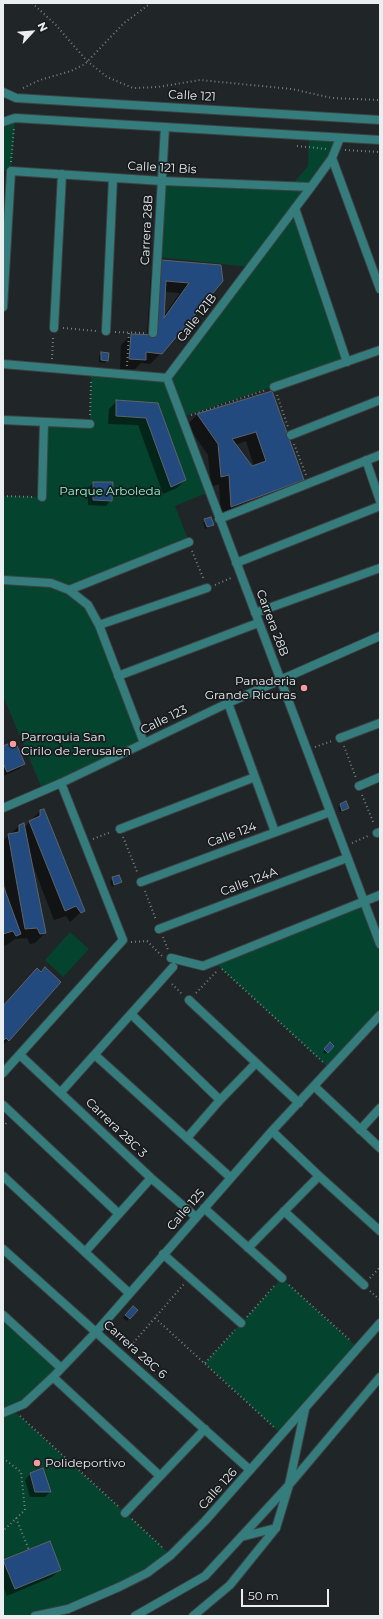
<!DOCTYPE html>
<html>
<head>
<meta charset="utf-8">
<style>
  body { margin:0 }
  #map { position:relative; width:383px; height:1619px; overflow:hidden; background:#202527; font-family:Montserrat,sans-serif }
  canvas { display:block }
  .frame { position:absolute; inset:0; border:4px solid #ebeef0; pointer-events:none }
  .north { position:absolute; left:12px; top:12px; width:40px; height:40px; -webkit-text-stroke:3px #171b1d; paint-order:stroke; rotate:64deg; font-size:11px; font-weight:700; line-height:16px; text-align:center; color:#ebeef0 }
  .north::after { content:''; display:block; margin:auto; width:14px; height:18px; background:#ebeef0; clip-path:polygon(50% 0,100% 100%,50% 72%,0 100%) }
  .scale { position:absolute; left:241px; top:1589px; width:88px; height:18px; box-sizing:border-box; border:2px solid #ebeef0; border-top:0; padding-left:5px; font-size:12px; line-height:14px; white-space:nowrap; color:#ebeef0; -webkit-text-stroke:3px #171b1d; paint-order:stroke }
</style>
</head>
<body>
<div id="map">
<canvas width="383" height="1619"></canvas>
<div class="frame"></div>
<div class="north">N</div>
<div class="scale">50 m</div>
</div>
<script>
const c = document.querySelector('canvas').getContext('2d');
c.lineJoin = 'round';
function fillPath(path, color) { c.fillStyle = color; c.fill(path, 'evenodd'); }
const shape = rows => new Path2D(rows.map(r => 'M' + r).join(''));
function stroke(path, color, width, dash) { c.strokeStyle = color; c.lineWidth = width; c.lineCap = dash ? 'butt' : 'round'; c.setLineDash(dash || []); c.stroke(path); }
function label(font, color, halo, rows, align = 'center') {
  c.font = font + ' Montserrat,sans-serif'; c.lineWidth = 3.5; c.setLineDash([]); c.textBaseline = 'middle'; c.strokeStyle = halo; c.fillStyle = color; for (const [text, x, y, turn = 0] of rows) {
    c.save(); c.translate(x, y); c.rotate((+turn || 0) * Math.PI / 180); c.textAlign = isNaN(turn) ? turn : align; if (halo) c.strokeText(text, 0, 0); c.fillText(text, 0, 0); c.restore();
  }
}
fillPath(shape([
  [15,118,11,171,3,171,3,122],
  [309,136,340,138,336,149,295,209,347,362,182,417,209,492,175,506,189,542,70,590,88,605,144,743,43,791,3,696,3,496,42,497,44,422,90,424,91,372,167,378,250,267,158,257,162,181,291,186,308,166],
  [364,901,380,944,380,1015,330,1069,213,961],
  [70,932,89,949,63,977,45,960],
  [282,1278,358,1348,282,1435,205,1363],
  [3,1315,61,1368,12,1409,171,1555,147,1573,68,1609,35,1616,3,1616]
]), '#04442f');
fillPath(shape([
  [161,261,220,266,161,353,150,364,141,363,135,369,120,369,121,345,131,335,147,336,151,271],
  [165,292,180,293,163,317],
  [102,353,107,360,105,363,99,362,99,356],
  [272,393,302,479,292,490,221,517,219,484,211,487,208,455,187,425,197,415],
  [246,441,254,466,251,467,235,445],
  [117,401,157,404,185,480,177,488,163,494,138,425,108,424,109,409],
  [93,483,111,500,106,506,88,505,88,488],
  [205,520,213,525,205,529,203,523],
  [3,747,24,764,19,769,3,776],
  [346,803,348,808,340,812,338,807],
  [41,810,83,910,70,922,66,916,54,920,32,863,45,933,35,943,30,944,27,938,15,939,5,946,3,942,3,888,7,897,3,872,3,841,20,825,24,828],
  [119,876,121,882,112,887,110,881],
  [37,969,8,1040,3,1045,3,1006],
  [328,1046,328,1052,325,1054,323,1052],
  [130,1309,129,1318,127,1321,123,1318],
  [42,1470,50,1492,45,1497,30,1497,25,1480,30,1474],
  [4,1561,60,1569,52,1577,7,1596,3,1586]
]), '#0007');
const building = shape([
  [161,260,221,265,223,281,162,354,146,352,146,360,129,359,131,334,156,335,161,260],
  [166,281,189,283,164,318,166,281],
  [101,352,109,353,108,361,101,360,101,352],
  [272,391,304,480,231,507,229,475,221,477,218,444,197,414,272,391],
  [256,432,266,461,252,466,232,439,256,432],
  [116,400,158,403,186,480,171,487,146,418,116,416,116,400],
  [93,482,113,482,112,501,93,500,93,482],
  [211,517,214,525,207,527,204,519,211,517],
  [15,741,25,764,7,772,3,763,3,746,15,741],
  [346,801,349,808,342,811,340,804,346,801],
  [44,809,85,911,81,913,76,906,65,911,29,821,40,816,40,810,44,809],
  [24,823,46,933,40,934,37,928,25,929,8,834,19,832,19,825,24,823],
  [119,875,122,882,114,885,112,877,119,875],
  [3,885,21,934,16,936,13,931,3,934,3,885],
  [45,967,61,982,9,1041,6,1038,3,1041,3,1006,37,968,41,972,45,967],
  [330,1042,334,1046,328,1053,324,1049,330,1042],
  [133,1306,138,1310,130,1319,125,1315,133,1306],
  [43,1468,51,1492,35,1492,30,1473,43,1468],
  [50,1541,61,1570,15,1589,3,1560,50,1541]
]);
fillPath(building, '#224a7e');
stroke(building, '#5f6267', 1);
const minor = shape([
  [332,158,380,289],
  [295,208,347,362],
  [3,307,11,171,162,181,311,187],
  [54,328,62,174],
  [106,331,113,178],
  [153,333,165,127],
  [3,364,167,378],
  [167,378,380,944],
  [167,378,311,187,332,158,340,138],
  [274,387,380,350],
  [3,420,90,424],
  [291,435,380,400],
  [366,460,380,501],
  [42,497,44,422],
  [219,519,380,455],
  [236,563,380,506],
  [3,580,51,583,69,590,88,605,99,625,144,743],
  [69,590,189,542],
  [255,613,380,568],
  [99,625,207,588],
  [118,676,258,623],
  [228,703,275,832],
  [340,738,380,723],
  [359,786,380,777],
  [120,829,255,777],
  [377,833,380,832],
  [141,882,330,812],
  [159,929,347,858],
  [171,958,203,966,380,895],
  [189,1000,299,1103],
  [131,1014,220,1100],
  [20,1055,151,1178,196,1217],
  [95,1055,231,1178],
  [3,1073,123,940,61,783],
  [314,1086,380,1148],
  [61,1092,173,967],
  [3,1105,119,1214],
  [360,1130,380,1108],
  [272,1131,319,1176,380,1231],
  [187,1138,220,1100,256,1063],
  [3,1176,129,1293],
  [204,1208,282,1278],
  [284,1211,364,1285],
  [248,1248,319,1176],
  [3,1249,250,1470],
  [85,1252,151,1178],
  [163,1254,241,1323],
  [3,1315,61,1368],
  [53,1377,160,1476],
  [3,1413,24,1404,53,1377,96,1332,272,1131,380,1015],
  [125,1513,205,1429],
  [241,1537,276,1528],
  [135,1616,205,1576,289,1485,380,1377],
  [193,1616,230,1585,276,1528,289,1485,305,1409]
]);
const tertiary = shape([
  [3,92,16,98,380,120],
  [3,122,15,118,380,140],
  [3,808,61,783,228,703,380,636],
  [35,1616,68,1609,119,1587,147,1573,171,1555,205,1521,380,1323]
]);
stroke(minor, '#3c4143', 10);
stroke(tertiary, '#3c4143', 10);
stroke(shape([
  [32,3,55,24,87,61,107,77,133,88,158,87,200,80,292,89,332,98,380,100],
  [23,88,40,80,71,71,85,64,124,23,151,3],
  [297,146,327,149],
  [345,150,380,152],
  [11,162,14,128],
  [63,328,96,331],
  [115,332,144,333],
  [52,359,53,337],
  [127,366,129,333],
  [277,395,288,427],
  [90,415,91,381],
  [191,415,266,390],
  [294,444,306,475],
  [3,496,34,497],
  [192,551,204,580],
  [215,585,233,577],
  [344,746,356,778],
  [315,747,332,741],
  [362,795,374,824],
  [123,837,138,874],
  [93,839,111,832],
  [352,843,368,836],
  [145,891,156,920],
  [163,937,168,950],
  [131,942,147,941,162,956],
  [222,969,323,1062],
  [172,984,183,995],
  [196,993,217,971],
  [3,1127,7,1122],
  [370,1278,380,1267],
  [289,1285,351,1341],
  [370,1291,380,1300],
  [247,1317,276,1284],
  [155,1318,275,1428],
  [128,1349,184,1284],
  [205,1363,235,1330],
  [20,1416,119,1507],
  [3,1438,3,1443],
  [3,1458,21,1472,25,1510,3,1531],
  [16,1518,29,1550],
  [132,1519,164,1549]
]), '#797d7f', 2, [1, 3]);
stroke(minor, '#357d7d', 8);
stroke(tertiary, '#357d7d', 8);
for (const [x, y, r, color] of [
  [304,688,4,"#f59b9d"],
  [13,744,4,"#f59b9d"],
  [37,1463,4,"#f59b9d"]
]) { const dot = new Path2D(); dot.arc(x, y, r, 0, 2 * Math.PI); c.fillStyle = color; c.fill(dot); stroke(dot, '#171b1d', 1.5); }
label('12px', '#ebeef0', '#171b1d', [
  ["Calle 121",192,96,3],
  ["Calle 121 Bis",162,168,3],
  ["Carrera 28B",147,230,-87],
  ["Calle 121B",197,318,-53],
  ["Carrera 28B",272,623,69],
  ["Calle 123",164,720,-26],
  ["Calle 124",232,835,-20],
  ["Calle 124A",249,882,-21],
  ["Carrera 28C 3",116,1128,44],
  ["Calle 125",186,1210,-49],
  ["Carrera 28C 6",135,1350,42],
  ["Calle 126",218,1489,-48]
]);
label('12px', '#87fdcc', '#171b1d', [
  ["Parque Arboleda",110,491]
]);
label('12px', '#ebeef0', '#171b1d', [
  ["Panaderia",296,681,"right"],
  ["Grande Ricuras",296,695,"right"],
  ["Parroquia San",21,737],
  ["Cirilo de Jerusalen",21,751],
  ["Polideportivo",45,1463]
], 'left');
</script>
</body>
</html>
